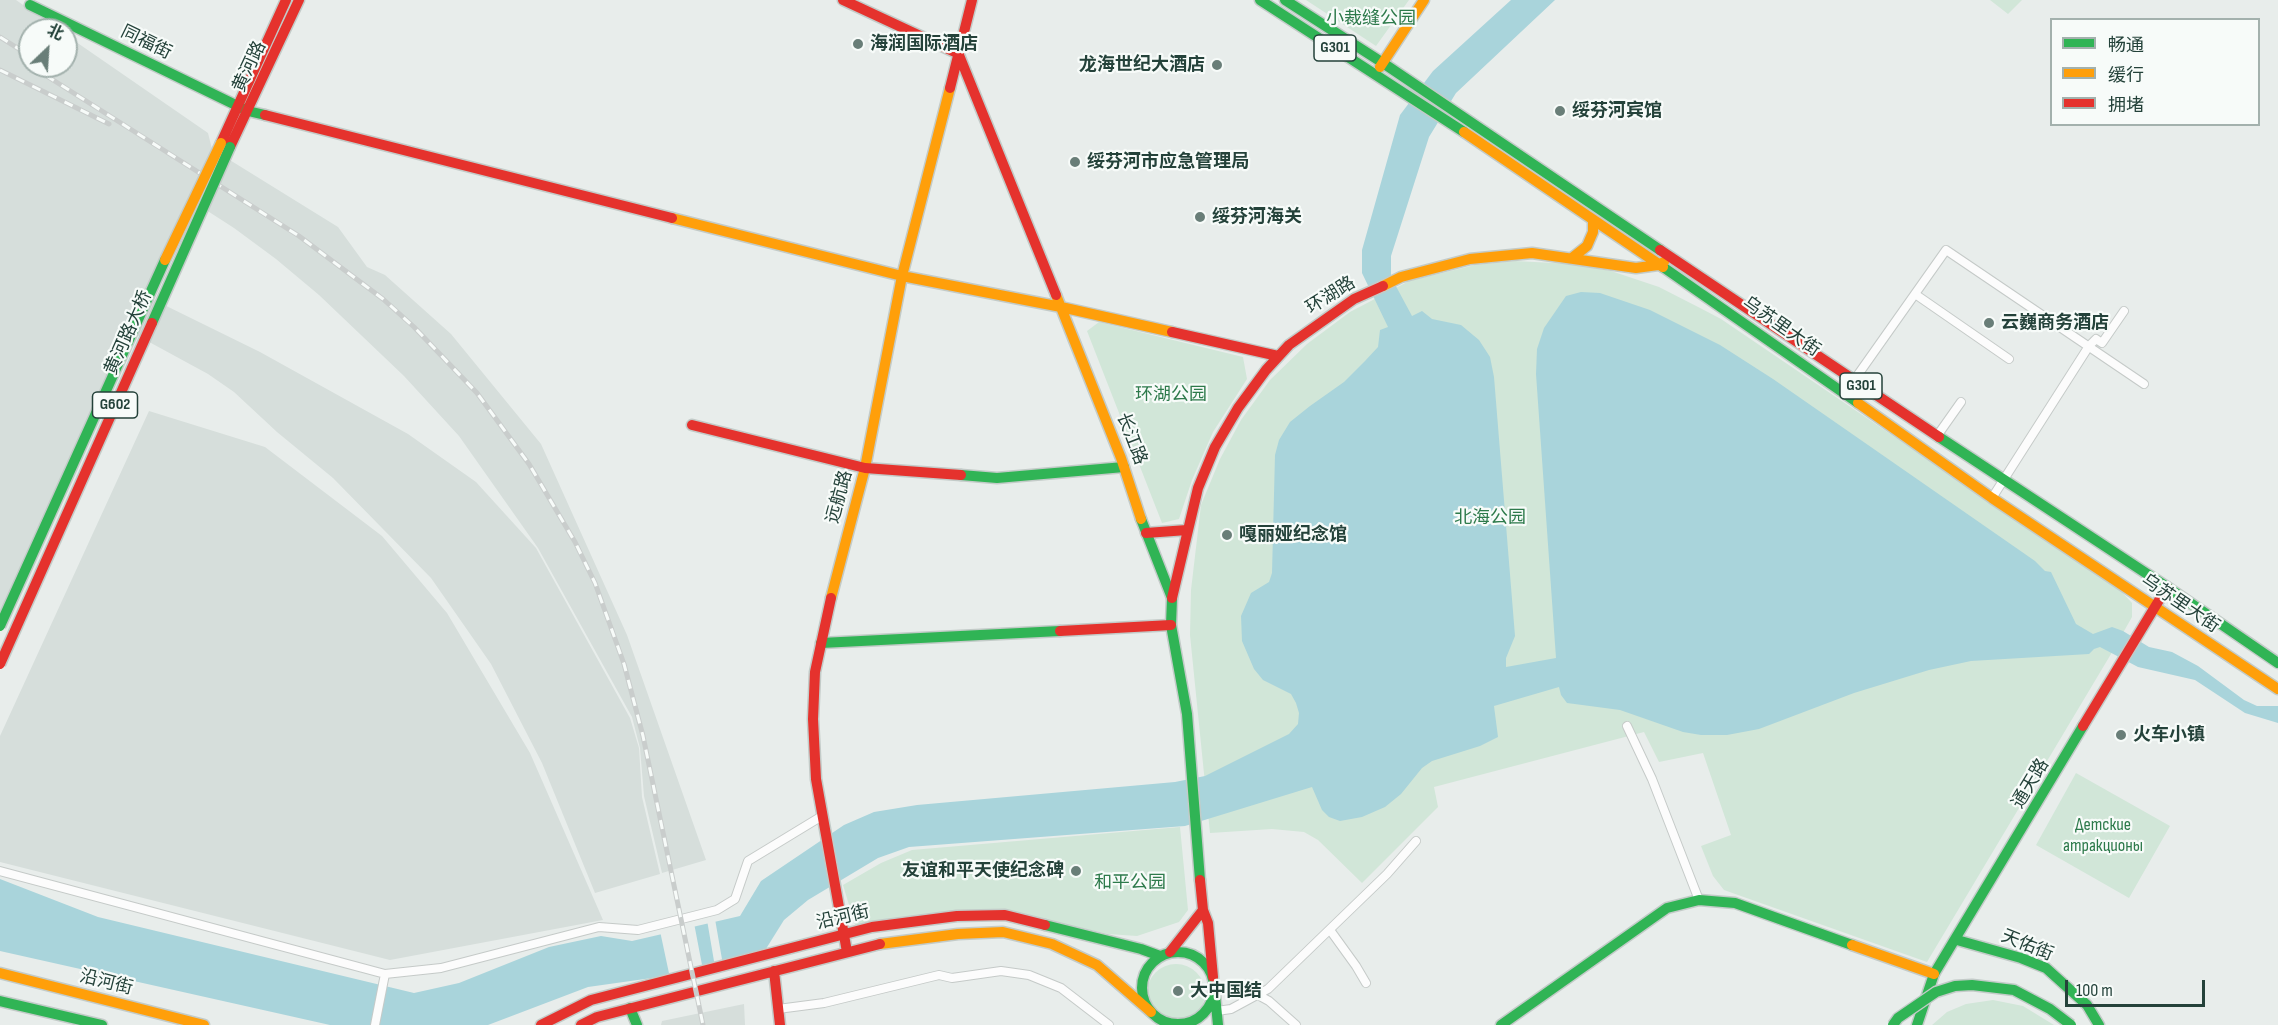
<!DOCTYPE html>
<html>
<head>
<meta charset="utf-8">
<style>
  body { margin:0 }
  #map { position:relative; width:2278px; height:1025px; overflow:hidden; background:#e8edeb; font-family:"Sofia Sans Condensed","Noto Sans SC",sans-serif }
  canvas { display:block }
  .legend { position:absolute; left:2050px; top:18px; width:210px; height:108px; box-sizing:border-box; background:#f7fbf9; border:2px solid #a3b1ad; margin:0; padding:8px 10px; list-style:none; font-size:18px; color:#24423a }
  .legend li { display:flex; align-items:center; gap:12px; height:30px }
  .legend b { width:30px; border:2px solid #a3b1ad }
  .north { position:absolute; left:18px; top:18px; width:60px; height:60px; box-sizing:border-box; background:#f7fbf9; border:2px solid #a3b1ad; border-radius:50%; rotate:25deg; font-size:16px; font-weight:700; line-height:24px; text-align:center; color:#24423a }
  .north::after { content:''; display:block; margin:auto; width:21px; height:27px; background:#697e78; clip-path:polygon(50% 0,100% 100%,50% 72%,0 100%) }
  .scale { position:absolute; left:2065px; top:980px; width:140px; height:27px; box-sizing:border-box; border:3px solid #24423a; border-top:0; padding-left:8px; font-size:18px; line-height:21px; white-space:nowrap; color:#24423a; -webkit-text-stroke:4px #f7fbf9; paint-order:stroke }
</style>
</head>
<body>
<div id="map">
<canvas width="2278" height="1025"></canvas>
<ul class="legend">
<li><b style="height:8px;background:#30b455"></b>畅通</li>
<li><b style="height:8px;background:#ff9f0a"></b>缓行</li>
<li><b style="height:8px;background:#e5322d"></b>拥堵</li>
</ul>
<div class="north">北</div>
<div class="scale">100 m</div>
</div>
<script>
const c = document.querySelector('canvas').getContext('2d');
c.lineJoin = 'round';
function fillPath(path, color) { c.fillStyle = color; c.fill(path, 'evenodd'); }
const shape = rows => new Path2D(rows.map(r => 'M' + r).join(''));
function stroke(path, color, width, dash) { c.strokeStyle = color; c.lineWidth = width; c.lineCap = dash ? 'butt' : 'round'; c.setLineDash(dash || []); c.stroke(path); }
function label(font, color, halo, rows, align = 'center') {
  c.font = font + ' "Sofia Sans Condensed","Noto Sans SC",sans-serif'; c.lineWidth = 4.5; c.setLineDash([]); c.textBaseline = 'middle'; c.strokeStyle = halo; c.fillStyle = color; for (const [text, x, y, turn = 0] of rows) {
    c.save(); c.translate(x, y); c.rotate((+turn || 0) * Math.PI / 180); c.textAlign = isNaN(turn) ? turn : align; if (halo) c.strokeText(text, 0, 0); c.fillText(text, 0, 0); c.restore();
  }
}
fillPath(shape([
  [0,0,16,0,59,30,30,30,30,66,66,66,66,35,208,133,212,149,338,227,367,267,385,275,451,334,541,444,627,635,706,860,662,873,644,796,640,748,632,717,538,548,459,436,404,376,319,295,276,259,234,228,189,199,146,296,260,352,408,434,476,482,536,548,630,718,639,748,642,797,660,874,595,893,542,763,491,664,431,578,333,478,277,432,234,392,208,374,129,331,0,617],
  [149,411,265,447,382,536,447,613,530,753,603,920,390,960,0,862,0,736],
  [744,1004,745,1025,661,1025,662,1021]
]), '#d6dedb');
fillPath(shape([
  [1306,0,1409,0,1376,46],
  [1990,0,2022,0,2008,14],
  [1515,261,1573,264,1611,271,1659,287,1702,309,1721,319,2120,590,2132,603,2132,617,2111,654,1927,962,1724,890,1713,876,1701,846,1731,835,1703,753,1659,762,1644,732,1434,787,1438,807,1362,883,1318,840,1304,832,1272,829,1210,833,1190,635,1191,590,1201,505,1220,459,1241,420,1270,380,1307,344,1350,312,1409,281,1475,265],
  [1099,322,1243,357,1247,379,1213,432,1192,480,1179,519,1162,523,1087,331],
  [2076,773,2170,826,2129,898,2036,845],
  [1180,827,1188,910,1179,922,1137,936,1108,934,1003,910,856,928,843,885,881,863,912,850],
  '1147 993a29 29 0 1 1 58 0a29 29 0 1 1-58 0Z',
  [1993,1000,2023,1006,2054,1025,1932,1025,1947,1012,1966,1004]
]), '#d1e6d8');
fillPath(shape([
  [1511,0,1555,0,1456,93,1429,137,1391,256,1391,277,1412,316,1422,311,1432,319,1461,325,1479,340,1490,357,1494,377,1515,636,1506,658,1506,667,1556,658,1536,374,1537,349,1544,328,1566,296,1581,292,1600,293,1650,310,1720,345,1773,379,2035,561,2045,571,2051,572,2076,624,2093,634,2112,627,2123,631,2149,647,2172,652,2198,666,2244,700,2257,706,2278,706,2278,723,2245,713,2195,680,2138,667,2100,647,2094,649,2089,654,1971,661,1929,670,1854,693,1759,729,1727,735,1701,735,1683,732,1620,710,1567,703,1561,695,1559,687,1494,706,1498,737,1480,746,1432,761,1422,768,1401,794,1385,807,1362,817,1340,821,1329,817,1322,810,1312,787,1185,826,909,847,878,858,808,900,784,920,764,952,666,976,588,987,488,1025,330,1025,0,951,0,879,98,917,414,993,459,983,549,947,601,936,632,941,740,916,761,881,844,825,874,812,917,805,1175,782,1205,776,1289,734,1298,724,1299,713,1296,703,1291,694,1263,680,1254,669,1242,641,1241,616,1251,593,1269,582,1272,573,1275,455,1279,440,1290,422,1310,406,1344,382,1365,361,1378,347,1380,330,1388,327,1362,273,1362,250,1400,115,1433,71]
]), '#a9d4db');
fillPath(shape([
  [715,919,723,965,715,967,707,920],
  [694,923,703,970,670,978,660,931]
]), '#e8edeb');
const street = shape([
  [1915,294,2009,359],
  [1845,393,1946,250,2144,384],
  [1937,436,1961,402],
  [1992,498,2089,346,2096,339,2102,343,2124,311],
  [1627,726,1652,779,1699,900],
  [0,871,385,974,441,968,599,927,638,930,717,910,735,899,748,861,822,816],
  [1330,930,1356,966,1366,983],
  [1258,995,1269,1001,1296,1025],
  [778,1009,824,1003,939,975,952,978,1001,971,1029,975,1061,988,1109,1025],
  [1217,1011,1231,1009,1268,989,1387,874,1416,841],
  [375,1025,385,974]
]);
const fast = shape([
  [1260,0,1464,132],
  [1285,0,1383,63,1660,250],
  [30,5,248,111,265,115],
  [1663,267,1858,403],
  [1939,437,2167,587,2278,663],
  [961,475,997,478,1124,467],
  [1141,519,1172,598,1171,625,1187,714,1200,880],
  [821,643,1060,631],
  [1045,925,1141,949,1160,956],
  [1957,940,2021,958,2046,968,2087,1005,2099,1025],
  '1142 988a36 36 0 1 1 72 0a36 36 0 1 1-72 0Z',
  [1215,995,1218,1025],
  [0,1001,102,1025],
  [630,1008,637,1025],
  [1501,1025,1667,908,1699,900,1735,903,1852,945],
  [1917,1025,1934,974,2083,726]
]);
const slow = shape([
  [1380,67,1424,0],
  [1464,132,1663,267],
  [672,218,902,276,1061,307,1172,332],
  [1572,258,1587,246,1593,232,1593,220],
  [1383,286,1401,277,1470,259,1532,253,1636,268,1658,265,1664,262],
  [1056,295,1121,458,1141,519],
  [1858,403,1992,498,2278,689],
  [831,598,865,468,902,276,950,88],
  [880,944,958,934,1003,932,1052,944,1097,965,1151,1012],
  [1852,945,1934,974],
  [0,973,204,1025]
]);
const jam = shape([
  [843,0,959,54],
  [959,55,1056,295],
  [950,88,972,0],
  [265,115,672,218],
  [221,143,286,0],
  [230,147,299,0],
  [1660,250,1939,437],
  [1172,332,1278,356],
  [692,425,865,468,961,475],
  [1146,533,1187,530],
  [831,598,815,672,813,719,816,779,847,952],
  [1172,598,1198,488,1215,447,1238,408,1266,370,1289,345,1354,299,1383,286],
  [1060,631,1171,625],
  [2083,726,2167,587],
  [1200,880,1203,910,1208,923,1213,977],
  [1170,952,1203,910],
  [774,971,780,1025],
  [541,1025,591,1000,872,927,957,916,1005,915,1045,925],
  [581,1025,597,1017,880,944]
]);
stroke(street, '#c5cac8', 10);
stroke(fast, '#c3cbc8', 13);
stroke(slow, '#c3cbc8', 13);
stroke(jam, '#c3cbc8', 13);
stroke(street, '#fcfcfc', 8);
stroke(fast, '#30b455', 10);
stroke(slow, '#ff9f0a', 10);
stroke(jam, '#e5322d', 10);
const rail = shape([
  [0,37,30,56],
  [31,66,299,236,383,299,414,327,477,393,529,464,575,542,595,583,624,664,643,736,703,1025],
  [0,70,109,124]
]);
stroke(rail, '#c9cdcc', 5);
stroke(rail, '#f7fbf9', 3, [9]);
const fastBridge = shape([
  [152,323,230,147],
  [0,626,165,260],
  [1893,1025,1898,1018,1936,992,1955,986,1972,985,2014,990,2050,1009,2071,1025]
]);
const slowBridge = shape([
  [165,260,221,143]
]);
const jamBridge = shape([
  [0,664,152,323]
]);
stroke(fastBridge, '#c3cbc8', 13, []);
stroke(slowBridge, '#c3cbc8', 13, []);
stroke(jamBridge, '#c3cbc8', 13, []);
stroke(fastBridge, '#30b455', 10);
stroke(slowBridge, '#ff9f0a', 10);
stroke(jamBridge, '#e5322d', 10);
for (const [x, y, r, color] of [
  [858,44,6,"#697e78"],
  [1217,65,6,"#697e78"],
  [1560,111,6,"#697e78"],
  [1075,162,6,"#697e78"],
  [1200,217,6,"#697e78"],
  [1989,323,6,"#697e78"],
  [1227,535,6,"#697e78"],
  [2121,735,6,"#697e78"],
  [1076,871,6,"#697e78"],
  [1178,991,6,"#697e78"]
]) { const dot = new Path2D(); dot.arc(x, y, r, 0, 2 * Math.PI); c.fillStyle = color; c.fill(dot); stroke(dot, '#f7fbf9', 2); }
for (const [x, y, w] of [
  [1335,48,42],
  [1861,386,42],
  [115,405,45]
]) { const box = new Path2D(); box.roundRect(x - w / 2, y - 13, w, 26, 4.5); c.fillStyle = '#f7fbf9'; c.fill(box); stroke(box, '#24423a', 1.5); }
label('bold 16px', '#24423a', null, [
  ["G301",1335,48],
  ["G301",1861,386],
  ["G602",115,405]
]);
label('18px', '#2d7a4b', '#f7fbf9', [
  ["小裁缝公园",1371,19],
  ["环湖公园",1171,395],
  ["北海公园",1490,518],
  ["Детские",2103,825],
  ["атракционы",2103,846],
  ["和平公园",1130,883]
]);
label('18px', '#24423a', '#f7fbf9', [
  ["同福街",146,43,26],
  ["黄河路",250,67,-65],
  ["环湖路",1331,296,-32],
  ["乌苏里大街",1781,327,35],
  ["黄河路大桥",129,333,-66],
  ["长江路",1131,439,69],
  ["远航路",840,497,-75],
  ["乌苏里大街",2180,604,34],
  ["通天路",2031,784,-59],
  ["沿河街",843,918,-13],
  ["天佑街",2027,946,22],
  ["沿河街",106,983,14]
]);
label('bold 18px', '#24423a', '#f7fbf9', [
  ["海润国际酒店",870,44],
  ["龙海世纪大酒店",1205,65,"right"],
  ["绥芬河宾馆",1572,111],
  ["绥芬河市应急管理局",1087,162],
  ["绥芬河海关",1212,217],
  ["云巍商务酒店",2001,323],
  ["嘎丽娅纪念馆",1239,535],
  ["火车小镇",2133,735],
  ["友谊和平天使纪念碑",1064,871,"right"],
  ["大中国结",1190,991]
], 'left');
</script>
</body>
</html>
